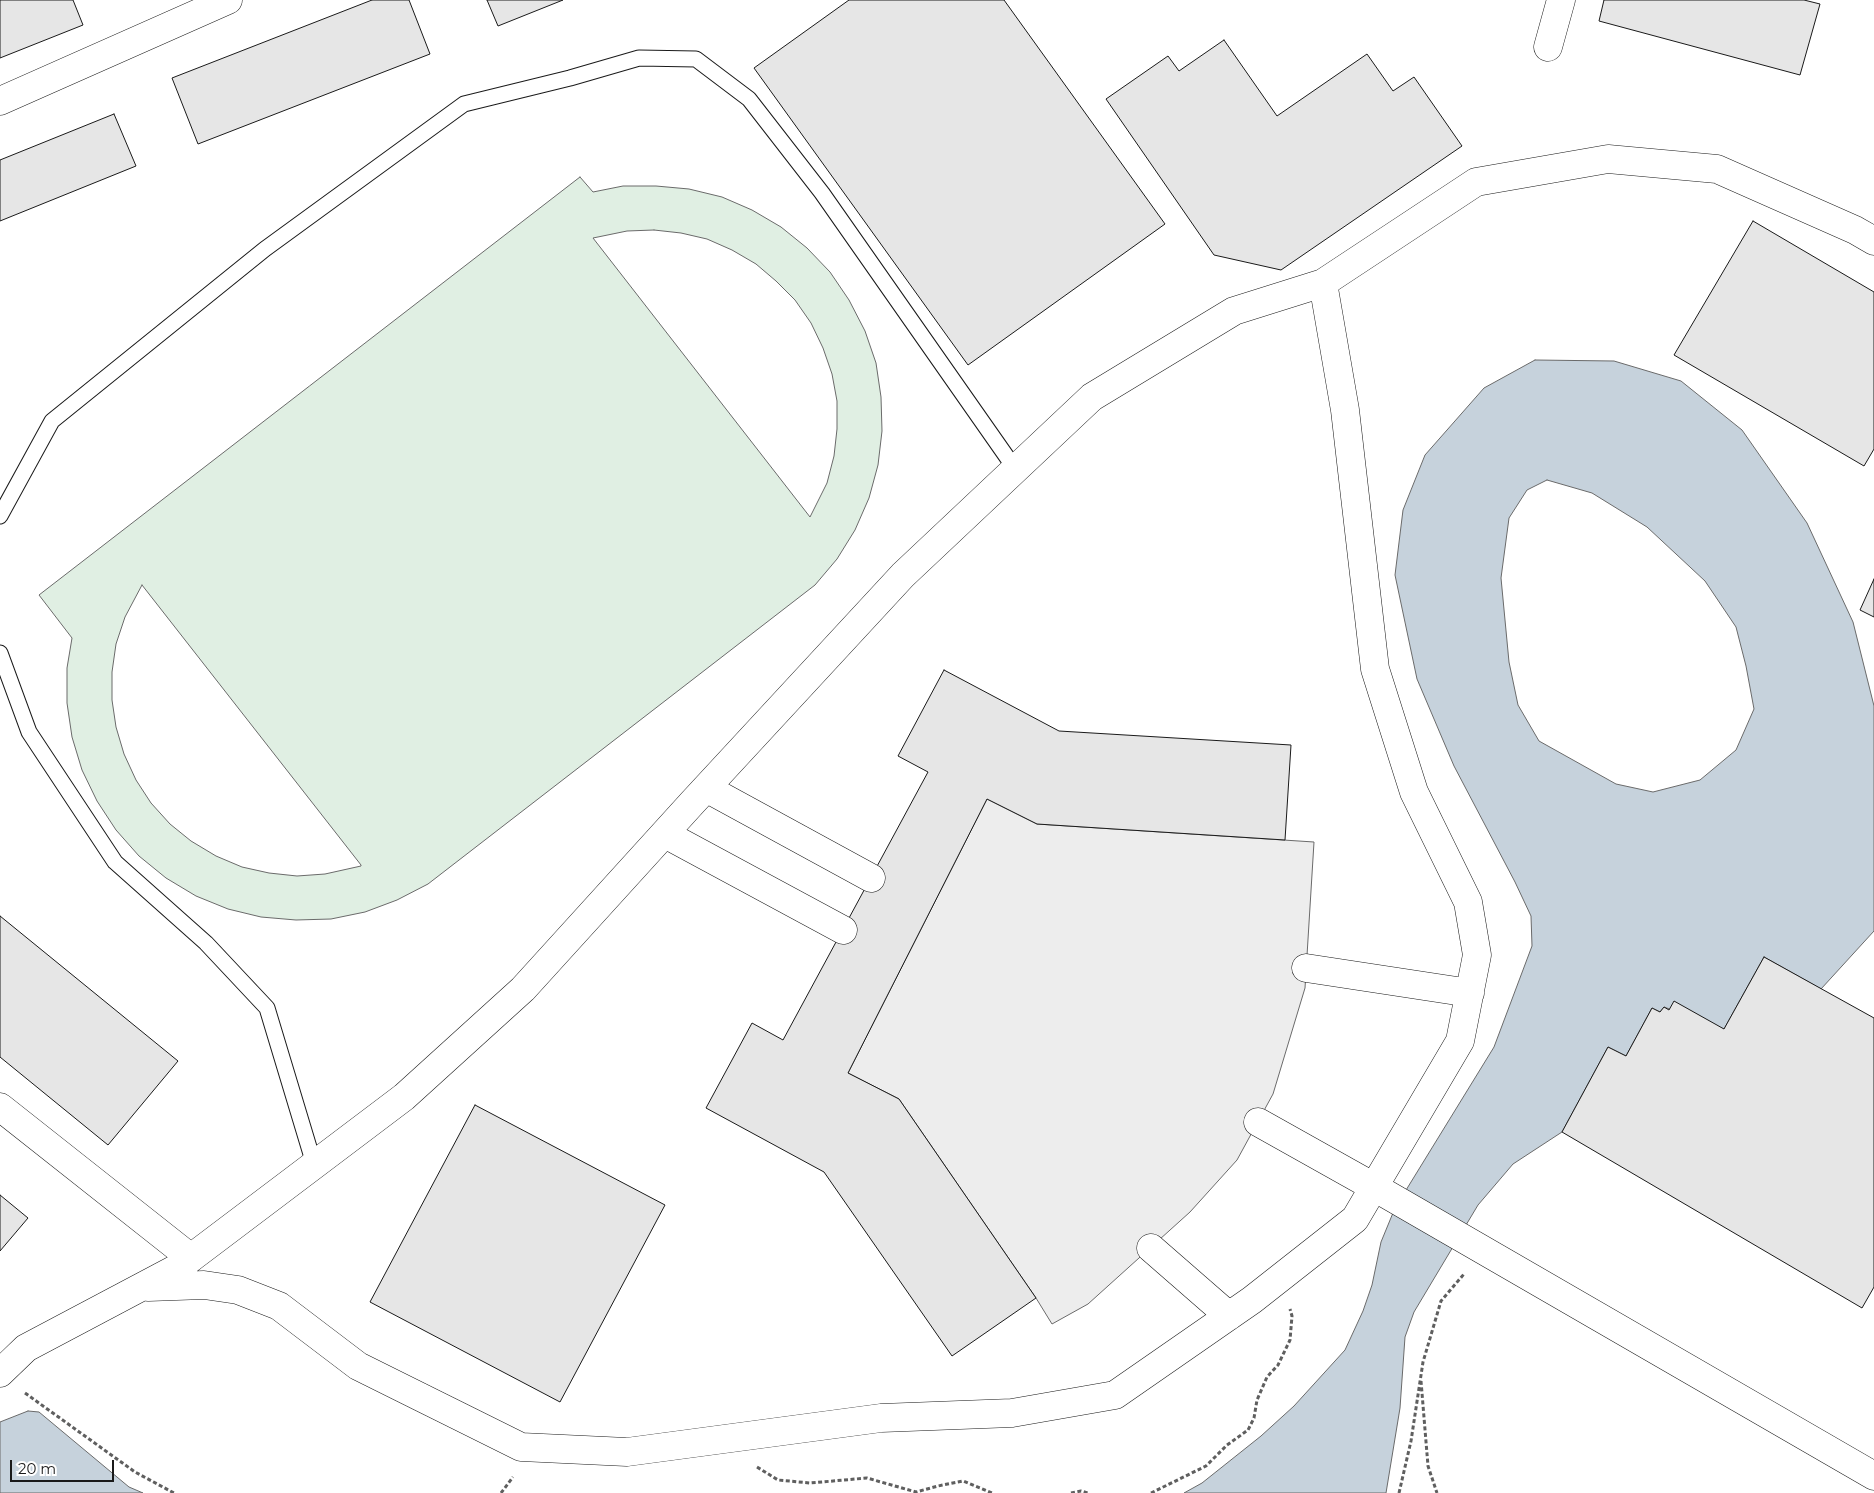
<!DOCTYPE html>
<html>
<head>
<meta charset="utf-8">
<style>
  body { margin:0 }
  #map { position:relative; width:1874px; height:1493px; overflow:hidden; background:#fff; font-family:Montserrat,sans-serif }
  canvas { display:block }
  .scale { position:absolute; left:10px; top:1460px; width:104px; height:22px; box-sizing:border-box; border:2px solid #1a1a1a; border-top:0; padding-left:6px; font-size:15px; line-height:18px; white-space:nowrap; color:#1a1a1a; -webkit-text-stroke:4px #fff; paint-order:stroke }
</style>
</head>
<body>
<div id="map">
<canvas width="1874" height="1493"></canvas>
<div class="scale">20 m</div>
</div>
<script>
const c = document.querySelector('canvas').getContext('2d');
c.lineJoin = 'round';
function fillPath(path, color) { c.fillStyle = color; c.fill(path, 'evenodd'); }
const shape = rows => new Path2D(rows.map(r => 'M' + r).join(''));
function stroke(path, color, width, dash) { c.strokeStyle = color; c.lineWidth = width; c.lineCap = dash ? 'butt' : 'round'; c.setLineDash(dash || []); c.stroke(path); }
const green = shape([
  [580,177,593,192,623,186,656,186,689,189,722,197,752,210,781,227,807,248,830,272,849,300,865,331,876,363,881,397,882,431,878,465,869,498,855,530,837,559,815,585,428,884,397,900,365,912,331,919,296,920,261,917,228,909,196,896,166,878,139,856,116,830,97,801,82,770,72,737,67,703,67,668,72,638,39,595,580,177],
  [654,230,681,233,707,239,732,250,756,264,776,281,795,300,811,323,823,348,832,374,837,401,837,429,834,456,827,483,810,517,593,238,627,231,654,230],
  [142,585,361,865,361,866,325,874,297,876,269,873,242,867,216,856,191,841,170,824,151,803,136,780,124,754,116,727,112,700,112,672,116,644,125,617,142,585]
]);
fillPath(green, '#e0efe3');
stroke(green, '#6a6a6a', 1);
const parking = shape([
  [987,799,1037,824,1314,842,1305,988,1273,1094,1237,1160,1190,1212,1088,1304,1052,1324,1036,1298,899,1099,848,1073,987,799]
]);
fillPath(parking, '#ededed');
stroke(parking, '#6a6a6a', 1);
const water = shape([
  [1535,360,1614,361,1681,381,1742,430,1807,523,1853,622,1874,706,1874,931,1821,989,1764,957,1724,1029,1664,1007,1660,1012,1652,1008,1626,1056,1608,1047,1562,1132,1513,1164,1478,1205,1414,1312,1405,1337,1400,1408,1386,1493,1184,1493,1202,1483,1261,1436,1294,1406,1345,1350,1363,1311,1372,1285,1381,1242,1395,1208,1494,1047,1532,946,1531,916,1515,882,1454,766,1417,679,1395,575,1403,510,1425,455,1484,388,1535,360],
  [1547,480,1592,493,1647,527,1705,581,1736,627,1746,666,1754,709,1736,750,1700,780,1653,792,1616,784,1539,741,1518,705,1509,662,1501,578,1509,518,1527,490,1547,480],
  [28,1411,39,1412,129,1487,143,1493,0,1493,0,1422,28,1411]
]);
fillPath(water, '#c6d2dc');
stroke(water, '#6a6a6a', 1);
const building = shape([
  [0,0,73,0,83,25,0,58,0,0],
  [372,0,409,0,430,54,198,144,172,78,372,0],
  [487,0,563,0,498,26,487,0],
  [849,0,1004,0,1165,224,968,365,754,68,849,0],
  [1604,0,1804,0,1820,4,1800,75,1599,21,1604,0],
  [1224,40,1277,116,1367,54,1393,91,1414,77,1462,146,1281,270,1214,255,1106,99,1168,56,1179,71,1224,40],
  [114,114,136,166,0,221,0,160,114,114],
  [1753,221,1874,292,1874,449,1864,466,1674,355,1753,221],
  [1874,579,1874,617,1860,610,1874,579],
  [944,670,1059,731,1291,745,1285,840,1037,824,987,799,848,1073,899,1099,1036,1298,952,1356,824,1172,706,1108,752,1023,783,1040,928,772,898,756,944,670],
  [0,916,178,1061,108,1145,0,1057,0,916],
  [1764,957,1874,1018,1874,1287,1862,1308,1562,1132,1608,1047,1626,1056,1652,1008,1660,1012,1664,1007,1669,1010,1674,1001,1724,1029,1764,957],
  [475,1105,665,1205,560,1402,370,1302,475,1105],
  [0,1195,28,1218,0,1251,0,1195]
]);
fillPath(building, '#e6e6e6');
stroke(building, '#1a1a1a', 1);
const service = shape([
  [0,516,52,421,265,249,464,104,570,78,639,58,696,59,749,99,822,193,1016,470],
  [0,653,29,732,115,862,206,943,267,1008,314,1164]
]);
const minor = shape([
  [1548,47,1561,0],
  [0,101,228,0],
  [706,788,871,878],
  [665,834,843,930],
  [1306,968,1470,993],
  [0,1107,191,1258],
  [1258,1122,1374,1187,1874,1476],
  [1151,1248,1229,1316],
  [148,1287,204,1285,238,1290,279,1306,358,1366,521,1447,627,1452,881,1418,1012,1413,1115,1395,1252,1300,1355,1219,1460,1041,1477,955,1468,902,1414,792,1375,669,1345,410,1323,283],
  [0,1373,26,1348,179,1267,404,1097,523,989,692,803,903,575,1092,397,1234,311,1323,283,1476,182,1608,159,1717,169,1855,230,1874,241]
]);
stroke(service, '#1a1a1a', 17);
stroke(minor, '#1a1a1a', 29);
stroke(shape([
  [1421,1381,1428,1466,1437,1493],
  [25,1393,135,1472,174,1493],
  [757,1467,778,1480,810,1483,867,1478,916,1492,938,1486,963,1481,992,1493],
  [501,1493,513,1477],
  [1071,1493,1081,1491,1088,1493],
  [1151,1493,1206,1466,1227,1445,1248,1430,1254,1418,1257,1400,1267,1377,1278,1365,1290,1340,1292,1316,1290,1309],
  [1399,1493,1411,1441,1423,1362,1441,1301,1464,1274]
]), '#5f5f5f', 3, [4, 2.5]);
stroke(service, '#fff', 15);
stroke(minor, '#fff', 28);
</script>
</body>
</html>
